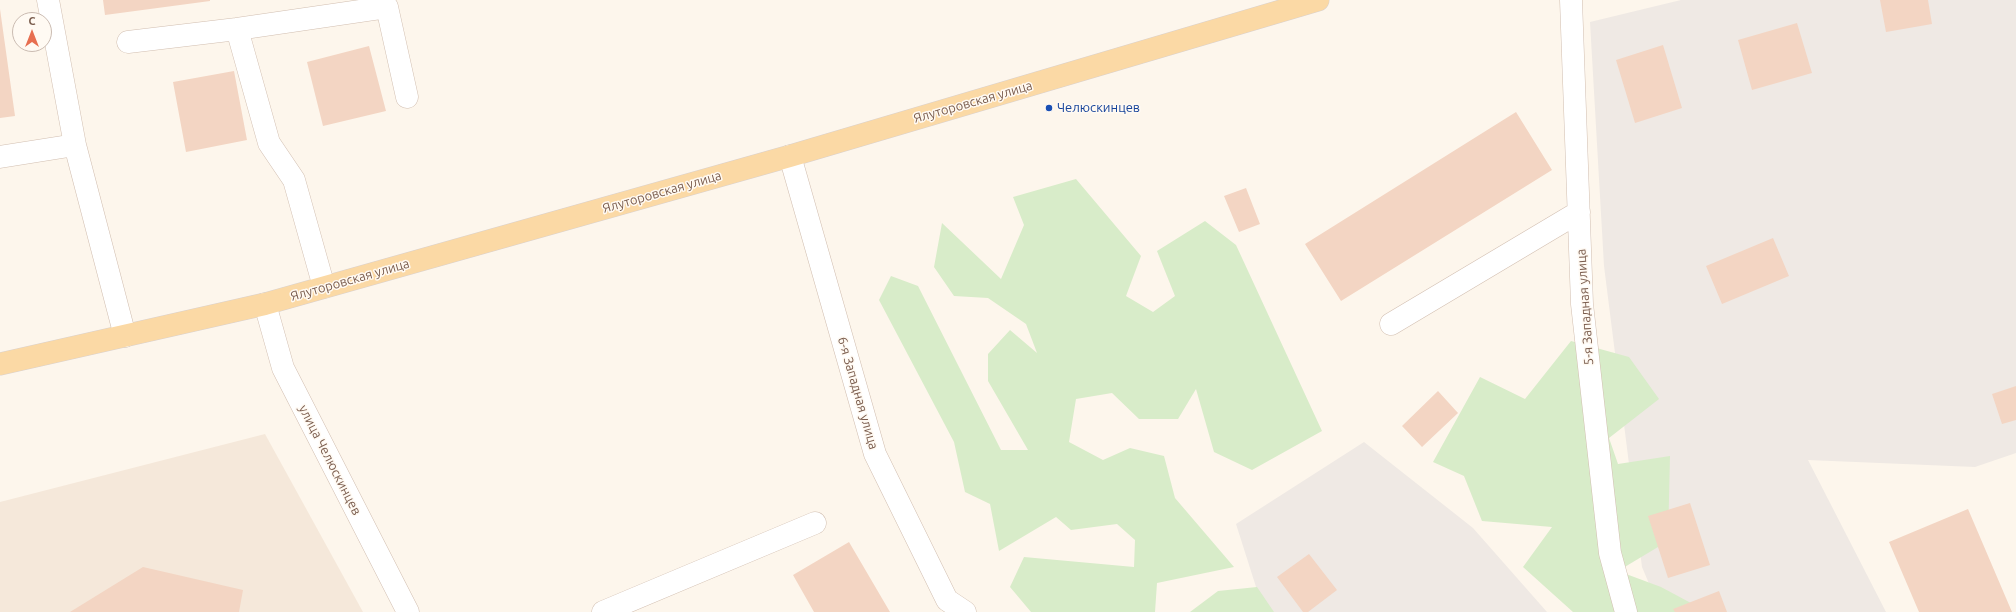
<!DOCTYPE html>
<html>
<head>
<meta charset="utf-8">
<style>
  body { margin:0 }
  #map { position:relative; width:2016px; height:612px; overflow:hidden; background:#fdf6ec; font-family:Ubuntu,sans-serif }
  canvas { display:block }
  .north { position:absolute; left:12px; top:12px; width:40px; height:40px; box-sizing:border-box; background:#fffaf3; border:1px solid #cabbb1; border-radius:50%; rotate:0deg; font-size:11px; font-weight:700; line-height:16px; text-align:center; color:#7a5c4d }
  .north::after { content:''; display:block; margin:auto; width:14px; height:18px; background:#e76f51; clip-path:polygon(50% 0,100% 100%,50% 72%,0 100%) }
</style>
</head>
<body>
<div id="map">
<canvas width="2016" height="612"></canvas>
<div class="north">С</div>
</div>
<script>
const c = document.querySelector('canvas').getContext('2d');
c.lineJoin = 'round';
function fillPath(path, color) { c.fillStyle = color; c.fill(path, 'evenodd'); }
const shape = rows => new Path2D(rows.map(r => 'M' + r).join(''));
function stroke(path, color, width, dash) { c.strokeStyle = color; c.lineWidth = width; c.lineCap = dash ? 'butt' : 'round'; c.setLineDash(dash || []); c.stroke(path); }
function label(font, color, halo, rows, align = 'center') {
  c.font = font + ' Ubuntu,sans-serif'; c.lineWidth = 3; c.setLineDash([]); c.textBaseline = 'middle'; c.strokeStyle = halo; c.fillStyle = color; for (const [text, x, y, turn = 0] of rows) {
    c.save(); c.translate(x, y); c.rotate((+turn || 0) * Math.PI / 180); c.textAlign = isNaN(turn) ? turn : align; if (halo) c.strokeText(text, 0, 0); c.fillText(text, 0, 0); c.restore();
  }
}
fillPath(shape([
  [265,434,363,612,0,612,0,502]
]), '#f5e8da');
fillPath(shape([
  [1681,0,2016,0,2016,453,1975,467,1808,460,1886,612,1661,612,1642,567,1604,266,1590,22],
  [1364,442,1473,528,1547,612,1264,612,1236,524]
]), '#efe9e4');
fillPath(shape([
  [1076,179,1141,256,1126,296,1153,312,1175,296,1157,251,1205,221,1236,245,1322,431,1252,470,1214,452,1196,389,1178,419,1139,419,1112,393,1076,399,1069,442,1103,460,1130,448,1164,456,1175,498,1234,567,1157,583,1155,612,1031,612,1010,587,1024,557,1134,567,1135,540,1117,524,1071,530,1056,517,999,551,990,504,965,492,954,442,879,300,891,276,918,286,1001,450,1028,450,988,381,988,354,1010,330,1037,353,1026,324,988,298,954,296,934,267,942,223,1001,279,1024,225,1013,197],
  [1571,341,1629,357,1659,399,1609,438,1618,464,1670,456,1668,541,1618,571,1661,587,1704,610,1704,612,1573,612,1523,567,1552,527,1482,521,1464,476,1433,462,1480,377,1525,399],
  [1257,587,1274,612,1190,612,1218,591]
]), '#d8ecc9');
fillPath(shape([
  [103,0,210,0,210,1,105,15],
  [1880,0,1928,0,1932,24,1886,32],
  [0,9,15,116,0,118],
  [1797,23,1812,73,1752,90,1738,40],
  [1663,45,1682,108,1635,123,1616,60],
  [369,46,386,111,323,126,307,62],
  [234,71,247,140,186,152,173,82],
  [1516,112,1552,170,1341,301,1305,244],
  [1246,188,1260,224,1239,232,1224,196],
  [1773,238,1789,276,1722,304,1706,266],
  [2016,386,2016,420,2002,424,1992,394],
  [1438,391,1458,413,1422,447,1402,426],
  [1690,503,1710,565,1668,578,1648,516],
  [1968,509,2012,612,1919,612,1889,542],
  [849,542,890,612,814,612,793,575],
  [1309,554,1337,590,1308,612,1303,612,1277,577],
  [143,567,243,590,239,612,70,612],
  [1719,591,1727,612,1675,612,1673,609]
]), '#f3d5c3');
const minor = shape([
  [48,0,75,145],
  [1571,0,1582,304,1610,553,1626,612],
  [128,42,237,29],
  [790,156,875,454,947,600,965,612],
  [0,157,75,145,125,336],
  [324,287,294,180,269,143,237,29,387,7,407,97],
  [265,304,283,368,408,612],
  [1391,324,1579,212],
  [603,612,815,523]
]);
const major = shape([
  [0,364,265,304,790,156,1318,0]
]);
stroke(minor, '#d1beb0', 23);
stroke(major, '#dad1cd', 23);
stroke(minor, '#fff', 22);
stroke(major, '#fbd9a5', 22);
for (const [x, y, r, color] of [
  [1049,108,4,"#1a4fb4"]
]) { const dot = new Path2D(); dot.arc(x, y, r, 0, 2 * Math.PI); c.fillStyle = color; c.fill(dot); stroke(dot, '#fffaf3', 1.5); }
label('13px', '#7a5c4d', '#fffaf3', [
  ["Ялуторовская улица",973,102,-16],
  ["Ялуторовская улица",662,192,-16],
  ["Ялуторовская улица",350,280,-16],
  ["5-я Западная улица",1585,307,-94],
  ["6-я Западная улица",858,393,74],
  ["улица Челюскинцев",330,460,63]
]);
label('13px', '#164399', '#fffaf3', [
  ["Челюскинцев",1057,108]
], 'left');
</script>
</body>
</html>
